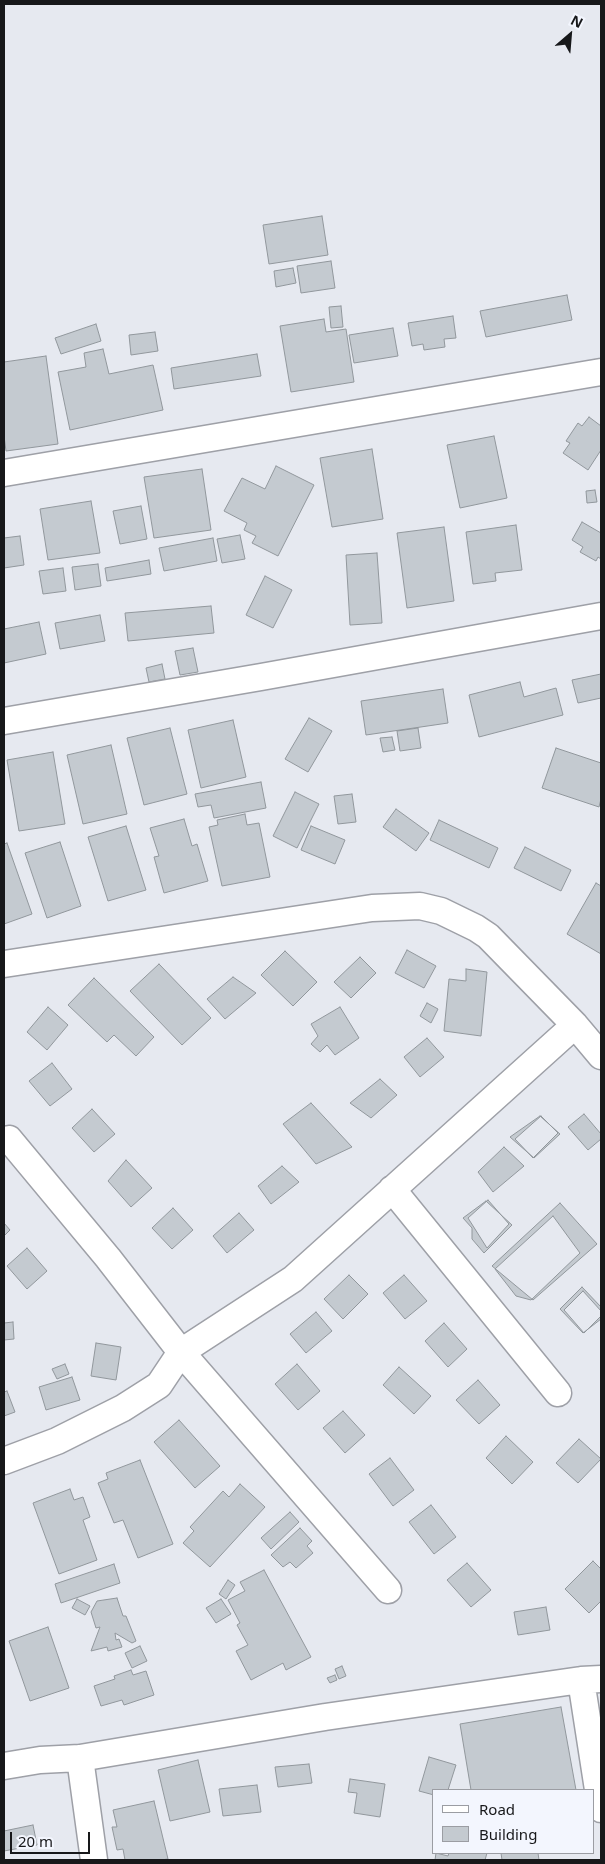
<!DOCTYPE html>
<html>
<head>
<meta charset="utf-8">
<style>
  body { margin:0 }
  #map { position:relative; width:605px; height:1864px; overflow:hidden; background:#e6e9f0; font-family:"Noto Sans",sans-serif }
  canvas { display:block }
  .frame { position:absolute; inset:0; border:5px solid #17181a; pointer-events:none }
  .legend { position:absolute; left:432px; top:1789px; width:162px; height:65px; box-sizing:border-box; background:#f3f6fe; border:1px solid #9b9da3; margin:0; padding:6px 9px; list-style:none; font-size:15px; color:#17181a }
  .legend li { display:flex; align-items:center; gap:10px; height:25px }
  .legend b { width:25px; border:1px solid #9b9da3 }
  .north { position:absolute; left:545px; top:10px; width:50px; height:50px; -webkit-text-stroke:4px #f3f6fe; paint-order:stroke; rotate:27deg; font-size:14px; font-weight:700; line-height:20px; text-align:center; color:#17181a }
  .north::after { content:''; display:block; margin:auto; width:18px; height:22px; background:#17181a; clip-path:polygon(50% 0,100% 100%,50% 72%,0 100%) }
  .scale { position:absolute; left:10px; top:1832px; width:80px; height:22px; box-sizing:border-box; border:2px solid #17181a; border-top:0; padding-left:6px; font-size:15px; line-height:18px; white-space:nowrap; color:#17181a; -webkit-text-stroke:4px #f3f6fe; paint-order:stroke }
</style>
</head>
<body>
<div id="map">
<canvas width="605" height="1864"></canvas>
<div class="frame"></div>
<ul class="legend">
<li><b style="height:6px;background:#fff"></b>Road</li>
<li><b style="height:14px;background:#c4cad0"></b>Building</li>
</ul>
<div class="north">N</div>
<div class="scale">20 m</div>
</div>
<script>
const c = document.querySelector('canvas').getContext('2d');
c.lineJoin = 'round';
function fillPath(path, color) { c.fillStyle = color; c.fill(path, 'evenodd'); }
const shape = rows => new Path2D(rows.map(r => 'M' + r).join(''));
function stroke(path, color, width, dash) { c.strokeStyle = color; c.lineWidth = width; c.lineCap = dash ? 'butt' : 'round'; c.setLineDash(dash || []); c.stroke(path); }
const building = shape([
  [322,216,328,255,269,264,263,225,322,216],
  [331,261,335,288,301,293,297,266,331,261],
  [293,268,296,283,276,287,274,271,293,268],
  [567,295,572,320,486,337,480,311,567,295],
  [341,306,343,327,331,328,329,307,341,306],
  [453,316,456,338,444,339,445,347,424,350,423,344,412,346,408,323,453,316],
  [324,319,326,332,346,329,354,382,291,392,280,326,324,319],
  [96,324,101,341,61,354,55,338,96,324],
  [393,328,398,356,354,363,349,335,393,328],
  [155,332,158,351,131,355,129,335,155,332],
  [103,349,109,374,153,365,163,410,70,430,58,372,86,367,84,353,103,349],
  [257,354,261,376,174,389,171,368,257,354],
  [46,356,58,444,6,451,4,436,4,362,46,356],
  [589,417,601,426,601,450,588,470,563,453,570,443,566,441,578,423,582,426,589,417],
  [494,436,507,498,460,508,447,445,494,436],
  [372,449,383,519,332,527,320,458,372,449],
  [276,466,314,485,278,556,252,543,256,536,244,530,247,523,224,511,242,478,265,489,276,466],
  [202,469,211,530,154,538,144,477,202,469],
  [595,490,597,502,587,503,586,491,595,490],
  [91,501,100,553,48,560,40,509,91,501],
  [141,506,147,539,120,544,113,511,141,506],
  [582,522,601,533,601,559,598,557,596,561,580,552,583,547,572,540,582,522],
  [516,525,522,570,495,573,496,581,473,584,466,532,516,525],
  [444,527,454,601,407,608,397,533,444,527],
  [240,535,245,559,222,563,217,539,240,535],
  [20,536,24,565,4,568,4,538,20,536],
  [213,538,217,561,164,571,159,548,213,538],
  [377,553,382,623,350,625,346,555,377,553],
  [149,560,151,574,107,581,105,568,149,560],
  [98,564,101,586,75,590,72,567,98,564],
  [63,568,66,591,43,594,39,571,63,568],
  [265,576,292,590,273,628,246,615,265,576],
  [211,606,214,633,128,641,125,613,211,606],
  [100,615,105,641,60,649,55,623,100,615],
  [39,622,46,654,4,663,4,629,39,622],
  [193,648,198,672,180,675,175,651,193,648],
  [162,664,165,679,149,682,146,668,162,664],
  [601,674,601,698,578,703,572,680,601,674],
  [520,682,524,697,556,688,563,715,479,737,469,695,520,682],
  [443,689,448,723,366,735,361,701,443,689],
  [309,718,332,731,308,772,285,759,309,718],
  [233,720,246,777,201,788,188,730,233,720],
  [170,728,187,794,144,805,127,738,170,728],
  [418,728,421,748,400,751,397,731,418,728],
  [392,737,395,750,383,752,380,738,392,737],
  [111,745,127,814,83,824,67,755,111,745],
  [556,748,601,763,601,799,599,807,542,788,556,748],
  [53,752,65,824,19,831,7,760,53,752],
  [261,782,266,808,214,818,211,805,198,807,195,794,261,782],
  [295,792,319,804,297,848,273,836,295,792],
  [352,794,356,822,338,824,334,796,352,794],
  [396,809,429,833,416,851,383,827,396,809],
  [245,814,247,825,259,823,270,877,222,886,209,827,218,825,217,820,245,814],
  [184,819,192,846,197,844,208,881,164,893,154,857,159,856,150,828,184,819],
  [439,820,498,848,489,868,430,840,439,820],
  [126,826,146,890,108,901,88,837,126,826],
  [311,826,345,840,335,864,301,850,311,826],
  [60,842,81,906,47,918,25,853,60,842],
  [7,843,32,914,4,924,4,844,7,843],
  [525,847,571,870,561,891,514,868,525,847],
  [596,883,601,886,601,954,567,934,596,883],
  [407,950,436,966,424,988,395,973,407,950],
  [285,951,317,982,293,1006,261,975,285,951],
  [360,957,376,973,351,998,334,982,360,957],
  [159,964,211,1018,182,1045,130,991,159,964],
  [466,969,487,972,481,1036,444,1031,449,979,466,981,466,969],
  [233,977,256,993,225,1019,207,999,233,977],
  [94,978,154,1037,136,1056,114,1035,107,1042,68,1005,94,978],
  [427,1003,438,1009,431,1023,420,1016,427,1003],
  [48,1007,68,1025,47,1050,27,1032,48,1007],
  [340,1007,359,1038,335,1055,327,1045,320,1052,311,1044,318,1036,311,1024,340,1007],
  [427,1038,444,1057,420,1077,404,1057,427,1038],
  [52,1063,72,1089,50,1106,29,1081,52,1063],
  [380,1079,397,1095,371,1118,350,1103,380,1079],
  [311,1103,352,1147,316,1164,283,1124,311,1103],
  [92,1109,115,1134,94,1152,72,1128,92,1109],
  [584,1114,601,1134,601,1139,588,1150,568,1127,584,1114],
  [540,1116,560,1134,534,1158,510,1137,540,1116],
  [541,1116,558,1133,533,1158,515,1139,541,1116],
  [504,1147,524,1166,493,1192,478,1172,504,1147],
  [126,1160,152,1188,131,1207,108,1181,126,1160],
  [282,1166,299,1182,271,1204,258,1186,282,1166],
  [488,1200,509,1224,487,1248,468,1218,488,1200],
  [486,1201,512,1225,484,1253,472,1239,472,1228,463,1218,486,1201],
  [560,1203,597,1244,533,1300,492,1266,560,1203],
  [173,1208,193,1230,172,1249,152,1228,173,1208],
  [239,1213,254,1230,227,1253,213,1236,239,1213],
  [553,1216,580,1253,531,1300,516,1296,495,1269,553,1216],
  [4,1223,10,1230,4,1236,4,1223],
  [27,1248,47,1271,27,1289,7,1266,27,1248],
  [349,1275,368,1294,343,1319,324,1299,349,1275],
  [404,1275,427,1301,405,1319,383,1293,404,1275],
  [582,1287,601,1307,601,1319,583,1333,560,1309,582,1287],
  [583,1291,601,1311,601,1316,584,1333,564,1310,583,1291],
  [316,1312,332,1331,306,1353,290,1334,316,1312],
  [13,1322,14,1339,4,1340,4,1323,13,1322],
  [444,1323,467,1349,448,1367,425,1341,444,1323],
  [96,1343,121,1347,116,1380,91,1376,96,1343],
  [65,1364,69,1374,57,1379,52,1369,65,1364],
  [297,1364,320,1391,298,1410,275,1384,297,1364],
  [399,1367,431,1396,414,1414,383,1385,399,1367],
  [72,1377,80,1400,46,1410,39,1387,72,1377],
  [478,1380,500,1405,479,1424,456,1400,478,1380],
  [7,1391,15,1412,4,1416,4,1392,7,1391],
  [343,1411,365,1435,345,1453,323,1428,343,1411],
  [179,1420,220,1466,195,1488,154,1442,179,1420],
  [506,1436,533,1462,512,1484,486,1458,506,1436],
  [579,1439,601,1459,578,1483,556,1463,579,1439],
  [390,1458,414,1490,393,1506,369,1474,390,1458],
  [140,1460,173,1544,138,1558,123,1520,114,1523,98,1483,108,1479,106,1473,140,1460],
  [240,1484,265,1507,210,1567,183,1543,194,1531,190,1527,223,1491,229,1497,240,1484],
  [70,1489,74,1500,83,1497,90,1517,83,1520,97,1560,59,1574,33,1503,70,1489],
  [431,1505,456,1537,434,1554,409,1522,431,1505],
  [290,1512,299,1522,271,1549,261,1538,290,1512],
  [300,1528,312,1541,307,1546,313,1553,296,1568,290,1562,283,1567,271,1555,300,1528],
  [593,1561,601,1569,601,1601,589,1613,565,1589,593,1561],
  [467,1563,491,1590,471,1607,447,1580,467,1563],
  [114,1564,120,1583,61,1603,55,1584,114,1564],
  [264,1570,311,1657,286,1670,283,1663,251,1680,236,1651,248,1645,237,1625,240,1623,228,1600,245,1591,240,1582,264,1570],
  [228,1580,235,1585,226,1599,219,1594,228,1580],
  [117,1598,123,1616,126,1616,136,1641,132,1643,115,1633,116,1640,119,1639,122,1647,108,1651,107,1647,91,1651,100,1627,96,1628,91,1612,97,1601,117,1598],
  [77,1599,90,1606,85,1615,72,1608,77,1599],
  [221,1599,231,1614,216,1623,206,1608,221,1599],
  [546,1607,550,1630,518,1635,514,1612,546,1607],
  [48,1627,69,1688,30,1701,9,1641,48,1627],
  [140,1646,147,1661,132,1668,125,1653,140,1646],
  [342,1666,346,1676,339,1679,335,1669,342,1666],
  [131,1670,133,1675,146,1671,154,1695,124,1705,122,1700,101,1706,94,1686,115,1679,114,1676,131,1670],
  [335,1675,337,1680,330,1683,327,1678,335,1675],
  [561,1707,576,1790,471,1790,460,1724,561,1707],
  [429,1757,456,1765,448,1790,434,1790,434,1795,419,1791,429,1757],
  [198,1760,210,1812,170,1821,158,1770,198,1760],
  [309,1764,312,1783,278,1787,275,1767,309,1764],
  [350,1779,385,1784,380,1817,354,1813,357,1793,348,1792,350,1779],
  [257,1785,261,1812,223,1816,219,1789,257,1785],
  [154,1801,168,1859,161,1860,125,1860,123,1849,117,1850,112,1827,117,1827,113,1810,154,1801],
  [33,1825,37,1845,4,1851,4,1831,33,1825],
  [436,1853,448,1856,449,1853,487,1853,485,1860,435,1860,436,1853],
  [501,1853,538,1853,539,1860,502,1860,501,1853]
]);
fillPath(building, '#c4cad0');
stroke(building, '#91979c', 1);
const minor = shape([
  [4,473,601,372],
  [4,721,261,677,601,616],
  [4,964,372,908,420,906,441,911,476,928,488,936,575,1025,601,1056],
  [9,1139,108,1258,181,1352,388,1590],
  [392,1189,558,1393],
  [4,1461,57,1441,123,1408,159,1385,181,1352,293,1279,575,1025],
  [581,1680,601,1809],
  [80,1758,94,1860],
  [4,1766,40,1760,80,1758,325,1717,581,1680,601,1679]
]);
stroke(minor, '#9ea0a7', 29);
stroke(minor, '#fff', 26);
</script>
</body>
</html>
